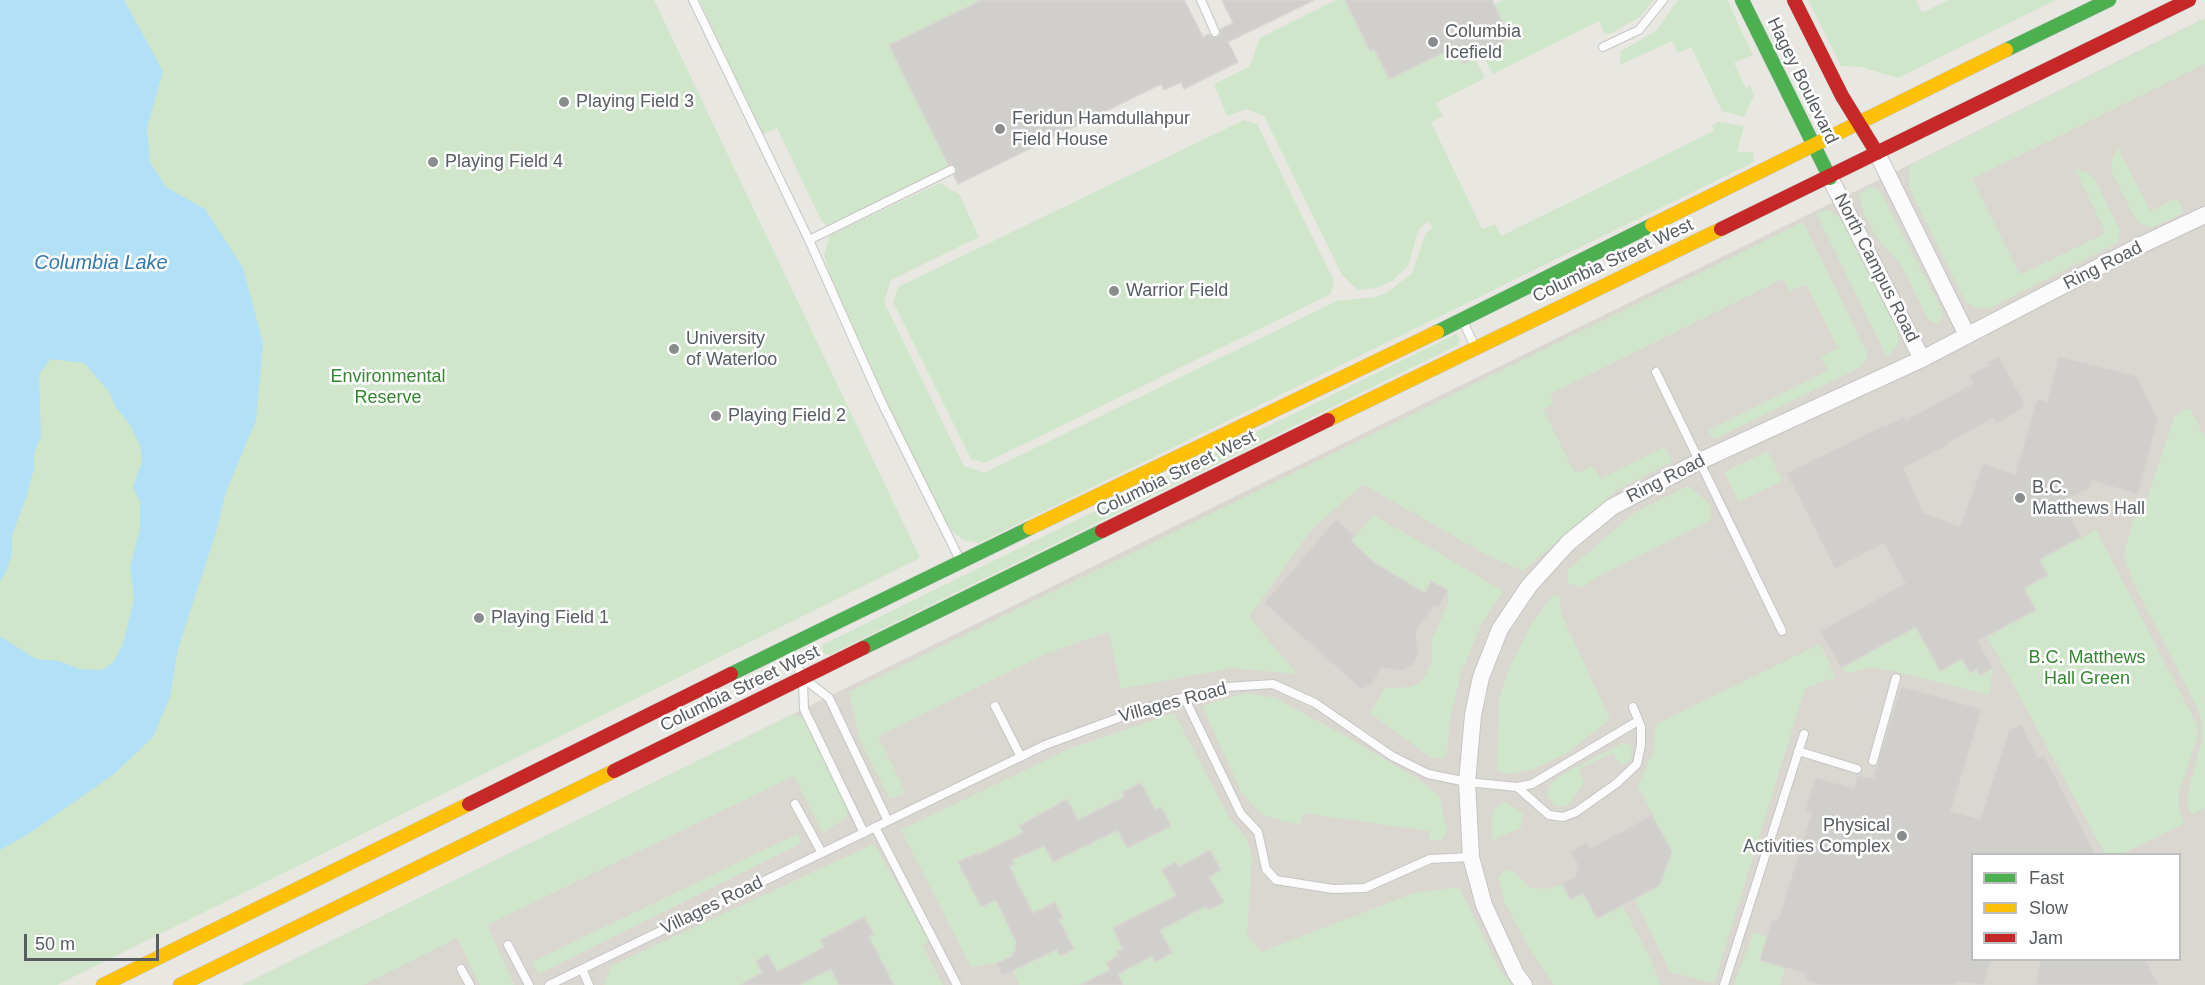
<!DOCTYPE html>
<html>
<head>
<meta charset="utf-8">
<style>
  body { margin:0 }
  #map { position:relative; width:2205px; height:985px; overflow:hidden; background:#e8e7e2; font-family:Arial,sans-serif }
  canvas { display:block }
  .legend { position:absolute; left:1971px; top:853px; width:210px; height:108px; box-sizing:border-box; background:#fff; border:2px solid #bcbec0; margin:0; padding:8px 10px; list-style:none; font-size:18px; color:#585d61 }
  .legend li { display:flex; align-items:center; gap:12px; height:30px }
  .legend b { width:30px; border:2px solid #bcbec0 }
  .scale { position:absolute; left:24px; top:934px; width:135px; height:27px; box-sizing:border-box; border:3px solid #585d61; border-top:0; padding-left:8px; font-size:18px; line-height:21px; white-space:nowrap; color:#585d61; -webkit-text-stroke:4px #fff; paint-order:stroke }
</style>
</head>
<body>
<div id="map">
<canvas width="2205" height="985"></canvas>
<ul class="legend">
<li><b style="height:8px;background:#4caf50"></b>Fast</li>
<li><b style="height:8px;background:#ffc107"></b>Slow</li>
<li><b style="height:8px;background:#c62828"></b>Jam</li>
</ul>
<div class="scale">50 m</div>
</div>
<script>
const c = document.querySelector('canvas').getContext('2d');
c.lineJoin = 'round';
function fillPath(path, color) { c.fillStyle = color; c.fill(path, 'evenodd'); }
const shape = rows => new Path2D(rows.map(r => 'M' + r).join(''));
function stroke(path, color, width, dash) { c.strokeStyle = color; c.lineWidth = width; c.lineCap = dash ? 'butt' : 'round'; c.setLineDash(dash || []); c.stroke(path); }
function label(font, color, halo, rows, align = 'center') {
  c.font = font + ' Arial,sans-serif'; c.lineWidth = 5; c.setLineDash([]); c.textBaseline = 'middle'; c.strokeStyle = halo; c.fillStyle = color; for (const [text, x, y, turn = 0] of rows) {
    c.save(); c.translate(x, y); c.rotate((+turn || 0) * Math.PI / 180); c.textAlign = isNaN(turn) ? turn : align; if (halo) c.strokeText(text, 0, 0); c.fillText(text, 0, 0); c.restore();
  }
}
fillPath(shape([
  [2205,18,2205,985,242,985,1913,163],
  [1972,854,2180,854,2180,960,1972,960]
]), '#dad7d1');
fillPath(shape([
  [0,0,654,0,920,558,57,985,0,985],
  [699,0,982,0,890,45,950,167,827,225,822,222,777,128,763,134],
  [1336,0,1432,0,1463,63,1475,58,1485,78,1436,103,1443,116,1431,122,1482,229,1495,224,1501,236,1714,131,1712,125,1719,122,1744,126,1737,152,1753,152,1754,162,979,543,964,540,953,532,939,515,837,297,824,255,830,235,940,183,959,194,979,237,891,280,884,302,964,466,984,473,1337,301,1376,297,1388,292,1412,273,1425,235,1432,227,1428,221,1419,229,1408,266,1392,281,1376,288,1358,290,1342,275,1264,116,1247,109,1227,116,1214,84,1249,67,1260,38],
  [1503,0,1654,0,1640,17,1610,34,1604,33,1599,21,1493,74,1481,52,1510,38,1494,5],
  [1678,0,1727,0,1753,55,1734,63,1746,88,1750,86,1754,96,1744,117,1722,111,1691,47,1678,53,1672,41,1620,65,1621,51,1656,31],
  [1808,0,1916,0,1922,13,1948,0,2056,0,1898,78,1861,67,1841,66],
  [2205,19,2205,64,1972,179,2020,275,2106,233,2075,169,2088,173,2095,180,2120,231,2117,243,1990,308,1979,309,1966,303,1914,198,1909,185,1909,166],
  [1244,120,1257,124,1334,281,1331,294,985,463,971,459,893,302,898,287],
  [2118,148,2150,211,2177,198,2184,213,2151,228,2137,222,2112,172,2112,160],
  [1869,187,1878,189,1882,195,1940,306,1943,315,1938,324,1928,320,1902,266,1877,238,1865,215,1859,195],
  [1828,210,1841,218,1898,328,1898,345,1887,357,1816,213],
  [1803,222,1868,355,1863,366,1714,439,1708,431,1828,371,1821,357,1838,348,1806,284,1790,291,1783,279,1550,394,1554,403,1543,409,1575,474,1593,466,1600,479,1665,447,1672,462,1618,489,1523,571,1485,554,1363,484,1312,529,1249,617,1297,674,1232,668,1121,689,1109,632,1045,654,878,736,906,793,890,799,860,740,849,692],
  [1456,334,1460,340,1458,345,829,655,823,653,822,647,824,644],
  [2190,408,2205,438,2205,808,2191,815,2187,804,2188,791,2202,739,2200,713,2133,582,2124,554,2133,521,2145,506,2175,416],
  [1768,451,1782,481,1739,502,1724,472],
  [1688,486,1710,504,1710,520,1600,575,1582,588,1568,583,1568,570,1634,513],
  [1374,515,1503,591,1482,623,1461,674,1450,718,1447,753,1441,759,1430,757,1370,713,1385,688,1411,687,1422,681,1432,663,1432,639,1448,604,1448,590,1431,581,1425,593,1375,563,1351,541],
  [2096,530,2197,725,2197,737,2179,793,2179,808,2184,824,2121,854,2105,854,1987,636,2035,610,2024,588,2047,575,2039,560],
  [1553,595,1560,596,1561,614,1610,719,1567,753,1533,769,1511,774,1497,771,1499,699,1510,667,1531,625],
  [1916,627,1940,670,1962,659,1970,673,1977,669,1981,675,1993,668,1989,695,1889,670,1869,668,1848,673,1841,668],
  [1820,644,1836,677,1805,688,1714,983,1670,972,1635,899,1660,885,1672,852,1638,786,1654,750,1655,725],
  [1246,693,1275,698,1349,738,1421,781,1439,796,1447,831,1442,840,1430,840,1429,831,1304,813,1299,825,1262,815,1242,793,1202,706],
  [1174,713,1230,819,1247,839,1252,856,1247,935,1261,952,1414,893,1459,887,1499,969,1511,985,1019,985,1013,971,1018,968,1013,956,997,963,971,967,901,830,1069,749],
  [793,714,803,718,847,808,847,817,823,833,794,776,487,925,514,985,480,985,457,938,363,985,242,985],
  [1623,743,1632,746,1630,761,1622,765,1612,753,1579,769,1584,783,1571,802,1564,806,1555,806,1547,796,1549,786,1558,777],
  [1506,802,1523,813,1521,828,1492,840,1492,818,1495,808],
  [797,834,802,843,539,974,532,962],
  [874,844,929,941,922,945,943,985,604,985,611,966],
  [1505,871,1513,871,1531,888,1548,889,1562,884,1571,900,1583,893,1622,905,1652,962,1660,985,1554,985,1529,948,1505,903,1498,877],
  [1753,933,1767,936,1760,960,1785,968,1780,985,1734,985]
]), '#d0e6cb');
fillPath(shape([
  [0,0,124,0,163,71,147,128,150,162,166,187,205,209,243,268,263,343,256,420,226,492,217,529,178,649,170,697,153,737,114,774,30,833,0,850,0,636,36,659,59,661,80,669,103,670,114,661,122,646,134,600,130,567,140,528,140,502,133,487,142,461,140,445,130,425,115,406,110,393,84,363,51,359,39,374,41,437,34,453,34,469,26,498,12,535,12,554,7,570,0,582]
]), '#b2e0f6');
const building = shape([
  [982,0,1184,0,1203,37,1209,34,1215,38,1220,35,1221,29,1233,23,1222,0,1314,0,1228,42,1238,62,1184,89,1181,82,1164,90,1161,84,958,184,954,176,957,168,948,164,889,45,982,0],
  [1345,0,1492,0,1510,38,1463,64,1455,47,1389,79,1374,49,1370,51,1345,0],
  [1999,356,2026,406,1996,425,1993,419,1948,443,1949,445,1904,468,1924,513,1960,526,1983,463,2015,474,2037,398,2047,402,2058,356,2137,376,2158,419,2138,495,2092,481,2090,489,2063,501,2081,537,2039,560,2048,575,2024,588,2036,610,1978,641,1993,668,1980,675,1977,669,1970,673,1962,659,1940,671,1916,627,1841,668,1820,631,1905,583,1884,544,1835,569,1786,473,1884,425,1884,427,1904,416,1906,420,1973,383,1969,375,1989,365,1987,362,1999,356],
  [1336,519,1355,536,1351,541,1375,563,1425,593,1431,581,1448,590,1438,608,1434,606,1416,632,1419,654,1412,666,1401,671,1381,668,1371,686,1368,684,1362,690,1264,603,1336,519],
  [1901,686,1982,709,1951,811,1980,819,2009,730,2021,724,2038,758,2044,755,2096,855,1972,855,1972,960,1991,960,1984,985,1957,982,1956,985,1820,985,1804,980,1806,974,1760,960,1772,918,1778,920,1811,813,1805,811,1815,777,1854,788,1857,775,1873,778,1901,686],
  [1141,783,1155,810,1161,807,1171,826,1127,848,1118,830,1053,862,1044,846,1012,860,1014,864,1009,866,1033,913,1055,902,1063,918,1059,920,1074,949,1060,956,1057,949,1002,976,997,963,1013,956,1012,954,1016,951,1014,946,1017,944,996,900,981,907,958,862,977,853,978,855,1023,833,1019,826,1067,799,1078,820,1124,797,1122,792,1141,783],
  [1652,815,1672,852,1660,885,1597,919,1583,893,1571,900,1562,884,1575,876,1578,865,1570,851,1587,842,1590,848,1652,815],
  [1210,850,1221,870,1209,877,1224,902,1209,910,1206,906,1160,930,1172,953,1155,962,1152,956,1118,974,1123,985,1080,985,1110,970,1106,963,1119,955,1116,952,1123,949,1113,928,1176,896,1162,870,1176,862,1179,867,1210,850],
  [864,917,874,934,869,937,894,985,839,985,831,969,799,985,740,985,762,973,756,961,768,954,777,972,824,947,820,940,864,917],
  [2040,960,2146,960,2159,985,2035,985,2040,960]
]);
fillPath(building, '#d0cfcc');
stroke(building, '#d8d6d1', 1.5);
const lane = shape([
  [693,0,809,240,881,401,960,560],
  [1201,0,1215,32],
  [1603,47,1639,30,1663,0],
  [809,240,951,170],
  [1463,321,1475,347],
  [1656,372,1782,631],
  [787,647,803,678,829,698,888,821],
  [803,681,804,709,864,833],
  [1184,697,1241,814,1258,832,1266,869,1276,880,1333,889,1365,888,1430,859,1471,857],
  [995,706,1021,757],
  [1798,751,1857,769],
  [1873,761,1896,678],
  [1517,787,1532,784,1638,721],
  [795,804,822,853],
  [875,827,957,985],
  [508,945,529,985],
  [461,969,470,985],
  [582,969,589,985],
  [549,985,1045,745,1143,709,1184,697,1226,687,1273,684,1315,703,1392,756,1428,774,1467,782,1517,787,1549,815,1563,817,1576,812,1617,783,1637,764,1641,745,1641,727,1633,707],
  [1724,985,1804,734]
]);
const street = shape([
  [1877,153,1967,335],
  [1830,178,1922,359],
  [1524,985,1516,974,1484,905,1471,857,1467,782,1473,715,1481,677,1500,629,1529,586,1568,543,1612,507,1698,462,1922,359,2137,247,2205,215]
]);
const fast = shape([
  [1742,0,1830,178],
  [2006,50,2109,0],
  [1437,332,1652,225],
  [863,648,1102,531],
  [731,674,1030,528]
]);
const slow = shape([
  [1652,225,2006,50],
  [1328,420,1721,229],
  [1030,528,1437,332],
  [103,985,469,804],
  [180,985,614,771]
]);
const jam = shape([
  [1794,0,1842,96,1877,153],
  [1721,229,2189,0],
  [1102,531,1328,420],
  [614,771,863,648],
  [469,804,731,674]
]);
stroke(lane, '#c5c5c3', 10);
stroke(street, '#c5c5c3', 18);
stroke(fast, '#c5c6c6', 15);
stroke(slow, '#c5c6c6', 15);
stroke(jam, '#c5c6c6', 15);
stroke(lane, '#fcfbfb', 8);
stroke(street, '#fcfbfb', 16);
stroke(fast, '#4caf50', 14);
stroke(slow, '#ffc107', 14);
stroke(jam, '#c62828', 14);
for (const [x, y, r, color] of [
  [1433,42,6,"#8a8d8e"],
  [564,102,6,"#8a8d8e"],
  [1000,129,6,"#8a8d8e"],
  [433,162,6,"#8a8d8e"],
  [1114,291,6,"#8a8d8e"],
  [674,349,6,"#8a8d8e"],
  [716,416,6,"#8a8d8e"],
  [2020,498,6,"#8a8d8e"],
  [479,618,6,"#8a8d8e"],
  [1902,836,6,"#8a8d8e"]
]) { const dot = new Path2D(); dot.arc(x, y, r, 0, 2 * Math.PI); c.fillStyle = color; c.fill(dot); stroke(dot, '#fff', 2); }
label('18px', '#585d61', '#fff', [
  ["Columbia",1445,32],
  ["Icefield",1445,53],
  ["Playing Field 3",576,102],
  ["Feridun Hamdullahpur",1012,119],
  ["Field House",1012,140],
  ["Playing Field 4",445,162],
  ["Warrior Field",1126,291],
  ["University",686,339],
  ["of Waterloo",686,360],
  ["Playing Field 2",728,416],
  ["B.C.",2032,488],
  ["Matthews Hall",2032,509],
  ["Playing Field 1",491,618],
  ["Physical",1890,826,"right"],
  ["Activities Complex",1890,847,"right"]
], 'left');
label('18px', '#585d61', '#fff', [
  ["Hagey Boulevard",1802,81,64],
  ["Columbia Street West",1613,261,-25],
  ["Ring Road",2103,266,-27],
  ["North Campus Road",1876,268,63],
  ["Columbia Street West",1176,474,-26],
  ["Ring Road",1666,479,-27],
  ["Columbia Street West",740,689,-26],
  ["Villages Road",1173,703,-15],
  ["Villages Road",712,906,-26]
]);
label('18px', '#348730', '#fff', [
  ["Environmental",388,377],
  ["Reserve",388,398],
  ["B.C. Matthews",2087,658],
  ["Hall Green",2087,679]
]);
label('italic 20px', '#3379ac', '#fff', [
  ["Columbia Lake",101,263]
]);
</script>
</body>
</html>
